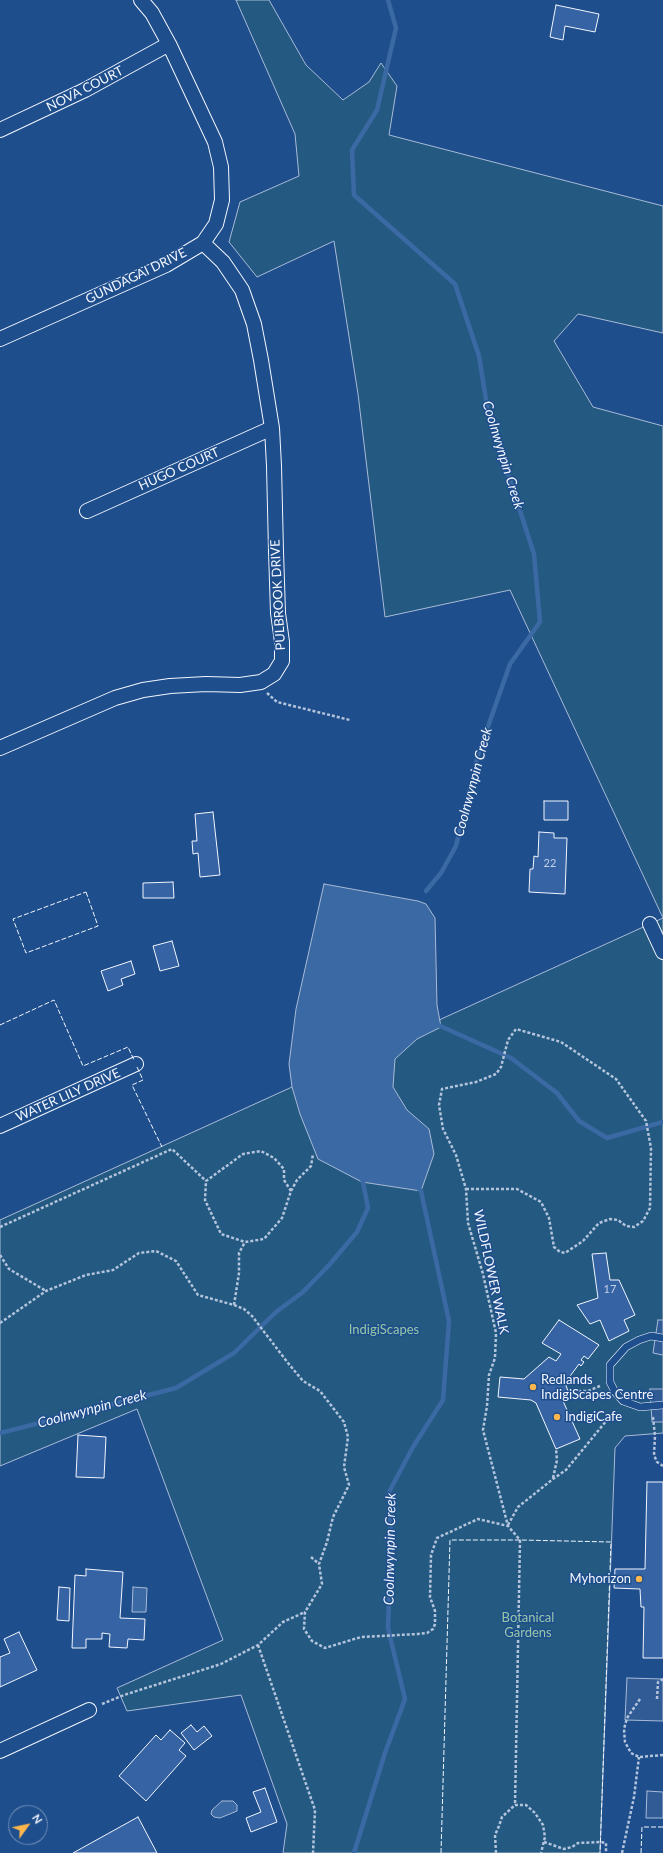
<!DOCTYPE html>
<html>
<head>
<meta charset="utf-8">
<style>
  body { margin:0 }
  #map { position:relative; width:663px; height:1853px; overflow:hidden; background:#1f4e8c; font-family:Lato,sans-serif }
  canvas { display:block }
  .north { position:absolute; left:8px; top:1805px; width:40px; height:40px; box-sizing:border-box; background:#1f4e8c; border:1px solid #7391ba; border-radius:50%; rotate:57deg; font-size:11px; font-weight:700; line-height:16px; text-align:center; color:#f2f6ff }
  .north::after { content:''; display:block; margin:auto; width:14px; height:18px; background:#ffb74d; clip-path:polygon(50% 0,100% 100%,50% 72%,0 100%) }
</style>
</head>
<body>
<div id="map">
<canvas width="663" height="1853"></canvas>
<div class="north">N</div>
</div>
<script>
const c = document.querySelector('canvas').getContext('2d');
c.lineJoin = 'round';
function fillPath(path, color) { c.fillStyle = color; c.fill(path, 'evenodd'); }
const shape = rows => new Path2D(rows.map(r => 'M' + r).join(''));
function stroke(path, color, width, dash) { c.strokeStyle = color; c.lineWidth = width; c.lineCap = dash ? 'butt' : 'round'; c.setLineDash(dash || []); c.stroke(path); }
function label(font, color, halo, rows, align = 'center') {
  c.font = font + ' Lato,sans-serif'; c.lineWidth = 3; c.setLineDash([]); c.textBaseline = 'middle'; c.strokeStyle = halo; c.fillStyle = color; for (const [text, x, y, turn = 0] of rows) {
    c.save(); c.translate(x, y); c.rotate((+turn || 0) * Math.PI / 180); c.textAlign = isNaN(turn) ? turn : align; if (halo) c.strokeText(text, 0, 0); c.fillText(text, 0, 0); c.restore();
  }
}
const green = shape([
  [236,0,269,0,306,65,343,100,369,82,381,63,397,86,389,135,663,206,663,333,578,314,554,341,593,407,663,426,663,1433,625,1436,615,1448,600,1853,283,1853,287,1824,241,1695,127,1711,117,1688,223,1640,137,1409,0,1466,0,1220,663,918,510,590,385,617,358,394,334,241,257,277,229,242,240,202,299,176,295,134,236,0]
]);
fillPath(green, '#245a82');
stroke(green, '#a8bbd7', 1);
const parking = shape([
  [658,1320,663,1320,663,1355,653,1353,658,1320],
  [650,1389,663,1389,663,1422,652,1422,650,1389],
  [627,1678,663,1679,663,1721,625,1720,627,1678],
  [647,1791,663,1792,663,1818,646,1818,647,1791]
]);
fillPath(parking, '#305b95');
stroke(parking, '#a8bbd7', 1);
const water = shape([
  [324,884,418,901,426,904,435,918,437,1005,441,1027,417,1039,395,1059,393,1087,407,1110,429,1129,434,1154,421,1191,362,1182,318,1159,300,1114,292,1087,289,1064,296,1009,324,884],
  [133,1587,147,1588,146,1612,132,1612,133,1587],
  [222,1801,233,1801,237,1805,237,1811,220,1818,214,1817,211,1814,212,1810,222,1801]
]);
fillPath(water, '#3b69a3');
stroke(water, '#a8bbd7', 1);
stroke(shape([
  [388,0,396,28,377,110,352,150,354,195,455,284,479,356,488,412,534,554,540,622,510,664,478,755,456,846,441,873,426,891],
  [436,1024,511,1058,557,1093,579,1121,607,1138,663,1122],
  [0,1433,176,1388,234,1353,276,1312,303,1292,330,1264,357,1232,368,1208,362,1177],
  [354,1853,385,1753,405,1699,388,1628,391,1537,389,1492,413,1447,443,1400,449,1321,421,1191,417,1187]
]), '#3b69a3', 4.5);
const building = shape([
  [556,5,599,14,595,32,565,26,563,40,550,37,556,5],
  [544,801,568,801,568,820,544,820,544,801],
  [213,812,220,875,200,877,198,853,193,854,192,841,197,841,195,814,213,812],
  [539,832,554,833,554,838,567,838,565,894,529,892,530,869,533,869,534,856,538,857,539,832],
  [173,882,174,898,143,898,143,883,173,882],
  [172,941,179,966,160,971,153,946,172,941],
  [131,961,135,974,121,979,123,985,108,991,101,971,131,961],
  [606,1253,610,1280,619,1280,635,1315,624,1320,629,1331,609,1341,600,1320,590,1324,577,1305,598,1298,592,1254,606,1253],
  [559,1320,599,1345,588,1359,584,1356,581,1360,584,1362,581,1366,579,1364,565,1383,568,1391,563,1401,580,1439,556,1449,536,1403,531,1400,498,1397,500,1377,524,1379,549,1357,556,1361,561,1354,542,1343,559,1320],
  [78,1435,106,1437,104,1478,76,1477,78,1435],
  [647,1482,663,1482,663,1658,643,1658,644,1607,641,1607,640,1589,614,1588,615,1569,645,1569,647,1482],
  [86,1569,123,1572,120,1618,145,1619,144,1640,128,1639,127,1648,109,1647,110,1634,102,1633,102,1639,86,1639,86,1648,72,1648,75,1575,86,1576,86,1569],
  [59,1587,70,1588,69,1621,57,1620,59,1587],
  [19,1632,37,1670,0,1687,0,1657,10,1653,4,1639,19,1632],
  [191,1725,197,1732,204,1726,212,1736,194,1750,181,1733,191,1725],
  [170,1730,185,1743,179,1750,186,1756,146,1801,119,1776,156,1735,161,1740,170,1730],
  [265,1788,277,1822,251,1832,246,1818,261,1812,253,1792,265,1788],
  [138,1817,157,1853,73,1853,138,1817]
]);
fillPath(building, '#3563a3');
stroke(building, '#f2f6ff', 1);
const lane = shape([
  [663,1338,651,1336,639,1340,626,1347,610,1365,610,1382,615,1392,623,1401,640,1407,663,1405]
]);
const street = shape([
  [0,130,85,90,169,44],
  [0,339,166,265,203,243,216,224,222,200,221,167,215,142,169,44,152,13,141,0],
  [87,511,272,428],
  [0,748,115,698,143,690,170,686,206,684,240,685,261,682,274,674,282,661,282,642,278,613,276,551,274,466,272,428,261,360,254,324,242,290,223,262,203,243],
  [650,924,663,952],
  [0,1126,136,1064],
  [0,1751,89,1710]
]);
stroke(lane, '#f2f6ff', 8);
stroke(street, '#f2f6ff', 16);
stroke(shape([
  [267,693,277,702,350,720],
  [466,1189,517,1189,541,1202,549,1218,554,1247,560,1252,565,1253,583,1241,599,1223,610,1219,618,1220,626,1226,634,1227,643,1221,650,1208,651,1148,646,1121,616,1079,561,1042,516,1029,508,1040,501,1067,496,1074,476,1082,442,1089,439,1105,443,1129,456,1155,466,1189,468,1223,483,1274,496,1333,495,1358,489,1375,487,1406,483,1430,508,1526,520,1540,515,1805],
  [291,1191,284,1180,284,1169,274,1158,261,1151,243,1154,206,1181,205,1200,221,1234,245,1242,264,1239,282,1218,291,1191,297,1180,311,1166,313,1154],
  [0,1227,172,1149,206,1181],
  [0,1255,9,1269,46,1291],
  [234,1305,239,1273,239,1253,245,1242],
  [0,1323,46,1291,86,1275,113,1270,139,1253,156,1251,176,1261,198,1295,234,1305,244,1309,252,1316,288,1363,303,1381,320,1391,344,1422,348,1437,344,1467,349,1485,333,1517,327,1542,319,1564,322,1584,305,1612,304,1629,312,1641,325,1648,361,1637,418,1634,427,1633,433,1629,435,1624,435,1611,430,1597,431,1555,437,1538,478,1519,508,1526],
  [568,1391,588,1391,600,1386],
  [653,1417,655,1436,654,1455,657,1462,663,1466],
  [553,1478,557,1460,556,1449],
  [508,1525,518,1507,553,1479,566,1470,616,1409],
  [311,1557,319,1564],
  [258,1645,315,1810,313,1853],
  [640,1699,627,1718,624,1729,625,1742,631,1753,639,1757,663,1755],
  [657,1699,658,1682,663,1679],
  [102,1704,124,1695,221,1664,258,1645,283,1622,305,1612],
  [544,1842,564,1849,572,1847,578,1843,601,1842,606,1843,606,1853],
  [496,1853,495,1835,499,1826,502,1817,515,1805,526,1805,535,1813,543,1825,545,1837,541,1853],
  [622,1853,634,1797,639,1757]
]), '#b3c4dc', 2.5, [3, 2]);
stroke(lane, '#1f4e8c', 7);
stroke(street, '#1f4e8c', 14);
stroke(shape([
  [86,892,98,926,26,953,13,919,86,892],
  [0,1025,54,1000,83,1066,128,1047,134,1060],
  [137,1067,143,1080,132,1085,162,1147],
  [441,1853,450,1540,520,1540,611,1542,600,1853],
  [641,1853,642,1827,663,1827]
]), '#f2f6ff', 1, [5, 2]);
for (const [x, y, r, color] of [
  [533,1387,4,"#ffb74d"],
  [557,1417,4,"#ffb74d"],
  [639,1579,4,"#ffb74d"]
]) { const dot = new Path2D(); dot.arc(x, y, r, 0, 2 * Math.PI); c.fillStyle = color; c.fill(dot); stroke(dot, '#1f4e8c', 1.5); }
label('11px', '#c3d1e8', null, [
  ["22",550,863],
  ["17",610,1289]
]);
label('13px', '#f2f6ff', '#1f4e8c', [
  ["NOVA COURT",85,89,-27],
  ["GUNDAGAI DRIVE",136,276,-26],
  ["HUGO COURT",179,469,-24],
  ["PULBROOK DRIVE",278,595,-93],
  ["WATER LILY DRIVE",68,1095,-24],
  ["WILDFLOWER WALK",491,1272,78]
]);
label('13px', '#97c8a6', '#1f4e8c', [
  ["IndigiScapes",384,1330],
  ["Botanical",528,1618],
  ["Gardens",528,1633]
]);
label('13px', '#f2f6ff', '#1f4e8c', [
  ["Redlands",541,1380],
  ["IndigiScapes Centre",541,1395],
  ["IndigiCafe",565,1417],
  ["Myhorizon",631,1579,"right"]
], 'left');
label('italic 14px', '#f2f6ff', '#1f4e8c', [
  ["Coolnwynpin Creek",503,455,73],
  ["Coolnwynpin Creek",473,782,-75],
  ["Coolnwynpin Creek",92,1409,-15],
  ["Coolnwynpin Creek",390,1549,-89]
]);
</script>
</body>
</html>
